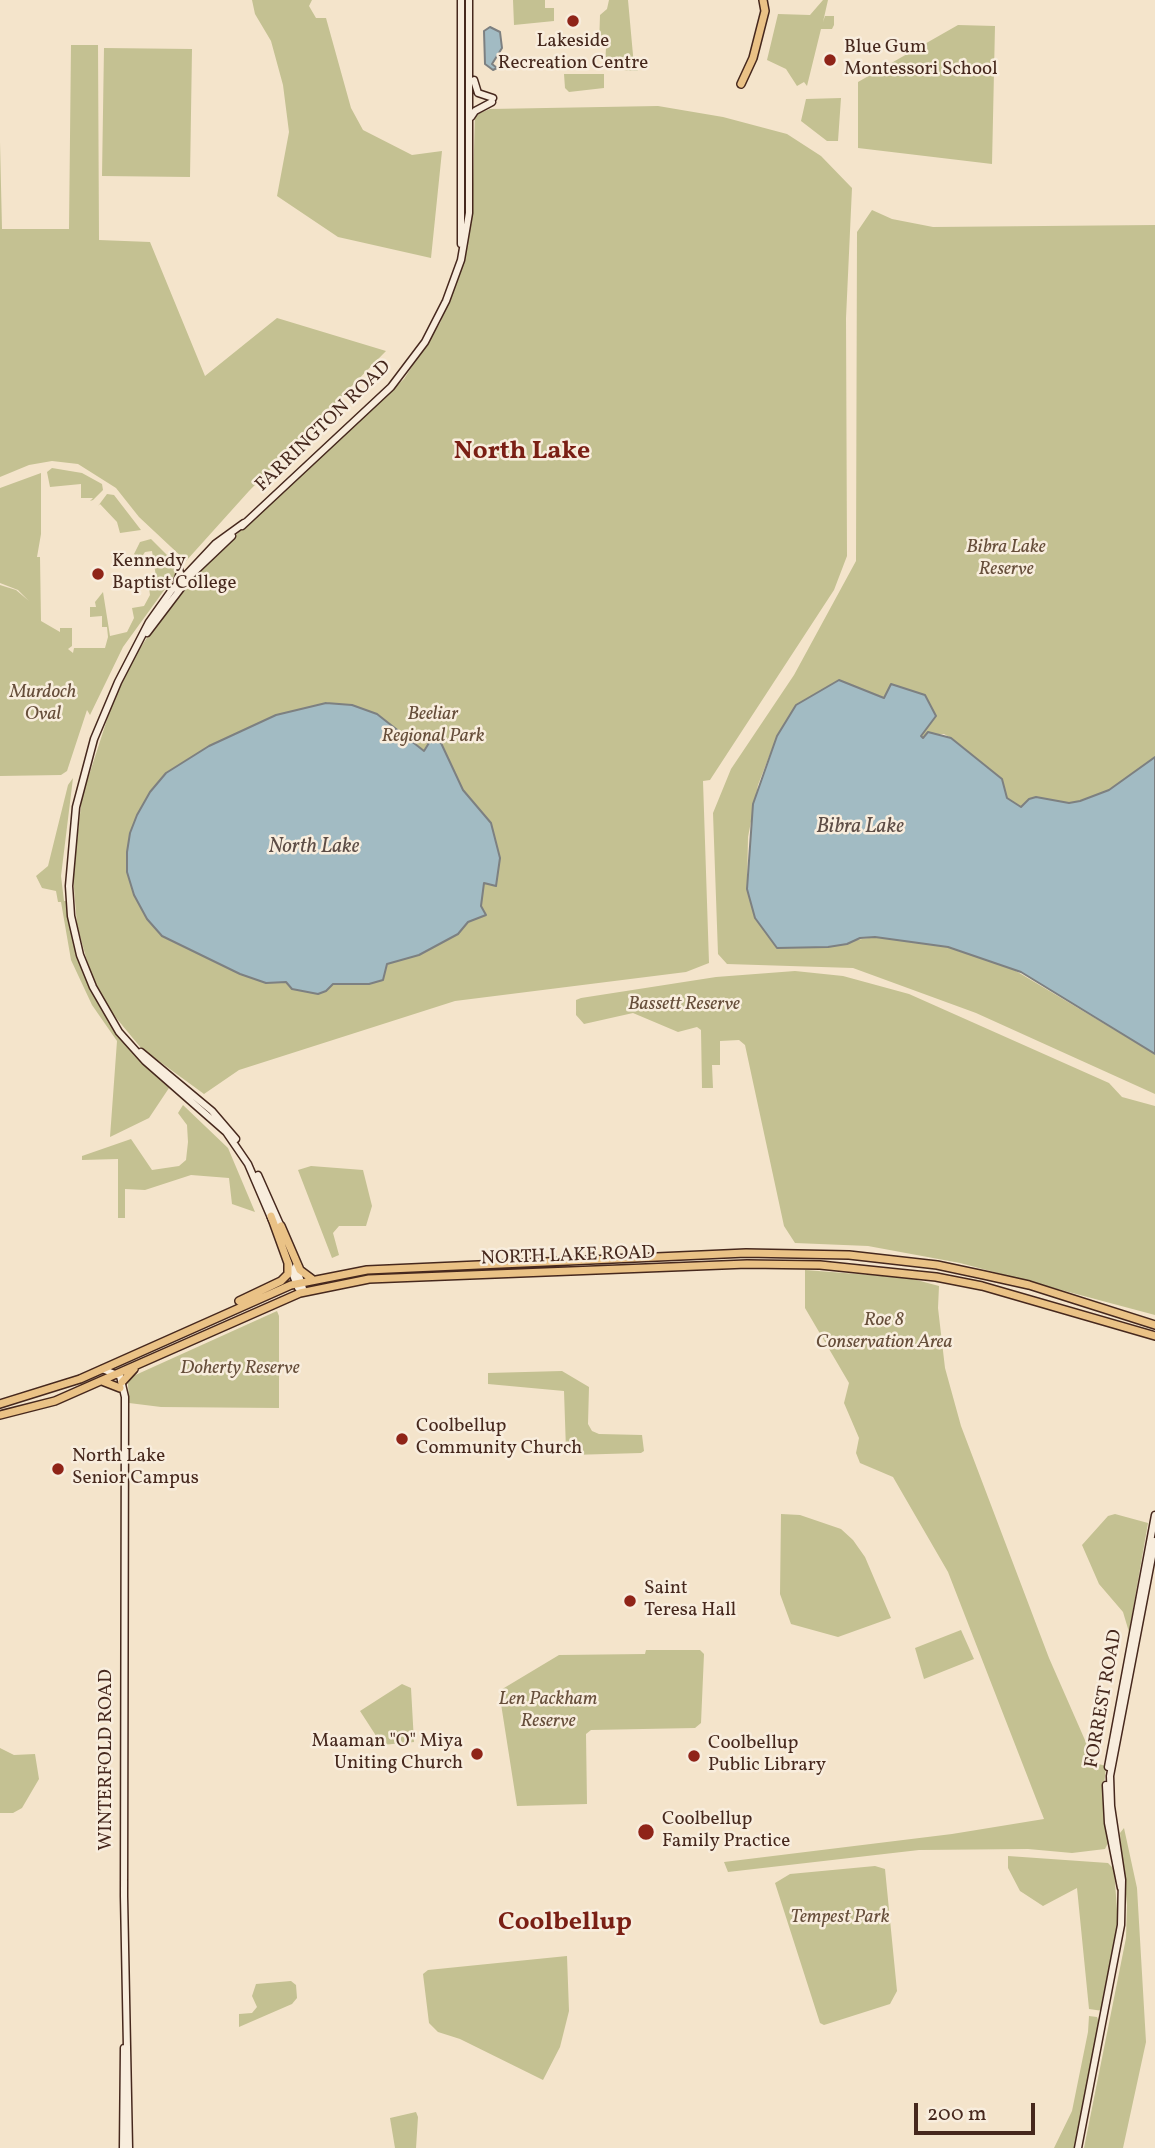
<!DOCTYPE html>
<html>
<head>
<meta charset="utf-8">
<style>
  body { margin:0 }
  #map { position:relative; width:1155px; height:2148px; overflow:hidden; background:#f4e4cb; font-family:Vollkorn,serif }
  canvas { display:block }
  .scale { position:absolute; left:914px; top:2103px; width:121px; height:32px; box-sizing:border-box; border:4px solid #46281d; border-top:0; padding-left:9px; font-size:21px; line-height:24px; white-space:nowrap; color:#46281d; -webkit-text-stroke:5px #f8eddd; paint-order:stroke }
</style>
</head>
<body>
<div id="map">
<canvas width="1155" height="2148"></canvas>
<div class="scale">200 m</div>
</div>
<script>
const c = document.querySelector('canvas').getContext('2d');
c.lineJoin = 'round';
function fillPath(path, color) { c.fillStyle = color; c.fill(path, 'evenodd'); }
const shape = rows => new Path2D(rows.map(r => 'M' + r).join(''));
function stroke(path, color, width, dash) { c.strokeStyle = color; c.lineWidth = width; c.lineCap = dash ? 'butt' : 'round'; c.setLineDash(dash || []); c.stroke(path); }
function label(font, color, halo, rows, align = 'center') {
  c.font = font + ' Vollkorn,serif'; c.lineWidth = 5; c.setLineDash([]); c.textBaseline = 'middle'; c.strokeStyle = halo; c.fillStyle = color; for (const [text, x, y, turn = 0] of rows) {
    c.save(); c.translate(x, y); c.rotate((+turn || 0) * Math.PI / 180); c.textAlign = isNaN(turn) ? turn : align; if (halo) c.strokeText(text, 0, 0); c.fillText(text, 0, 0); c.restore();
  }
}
fillPath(shape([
  [252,0,312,0,309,6,316,18,326,18,351,108,363,130,412,155,442,151,431,258,338,237,277,196,289,132,283,85,271,41,255,14],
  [513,0,545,0,545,8,554,8,554,21,514,25],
  [609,0,628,0,634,66,638,71,605,69,606,47,599,46,600,15,607,9],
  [823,0,828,0,823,22,825,16,834,16,834,25,832,29,821,29,807,86,804,82,797,86,786,69,767,60,778,14,810,15],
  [958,25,995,26,992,164,858,148,858,82],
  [71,45,98,45,99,240,150,242,205,376,277,318,386,351,249,491,186,561,139,517,116,488,78,464,52,461,29,465,0,477,0,142,2,229,69,229],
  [104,48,192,49,190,177,102,176],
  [564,74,604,74,604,88,569,92,565,88],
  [841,98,838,141,827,141,801,121,806,99],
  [658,106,723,117,787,134,821,156,852,188,846,318,847,556,834,590,710,780,703,781,709,963,686,972,455,1001,239,1070,204,1094,141,1048,108,1008,90,972,77,925,73,876,82,797,113,701,137,653,169,604,209,560,404,379,440,323,462,267,472,220,475,115,490,109],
  [872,210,892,219,933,227,1155,225,1155,757,1109,790,1080,801,1069,803,1029,799,1021,807,1007,798,1002,779,951,738,944,734,927,735,923,738,920,735,924,732,885,698,839,680,777,736,758,785,748,837,747,889,755,918,806,948,875,937,948,947,1011,968,1155,1054,1155,1094,976,1013,853,968,727,964,718,954,713,813,731,769,794,675,856,561,857,232],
  [52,468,82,473,102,484,103,490,93,500,90,501,93,498,81,498,81,484,50,487,47,472],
  [41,473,41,534,37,557,40,557,41,621,60,632,60,628,72,628,72,646,68,649,73,653,74,648,105,648,108,637,107,627,102,627,102,616,90,617,90,607,96,607,95,602,103,592,110,636,127,632,134,618,132,608,144,606,150,595,149,588,157,583,152,551,145,552,141,558,134,554,140,542,151,539,172,560,178,571,123,647,90,715,87,710,67,771,61,775,0,776,0,585,16,590,29,601,18,590,0,583,0,488],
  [107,494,114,495,141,530,120,533,117,522,100,504,98,506],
  [73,778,61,876,64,901,68,901,78,957,87,981,112,1027,139,1060,169,1088,149,1118,110,1137,117,1041,92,1005,71,960,61,902,58,902,56,891,42,888,36,876,48,866,68,785],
  [795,971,843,976,909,994,1109,1083,1122,1097,1155,1106,1155,1315,960,1263,868,1246,795,1243,784,1226,745,1045,739,1040,720,1041,720,1065,712,1065,713,1088,702,1088,701,1030,697,1027,678,1032,633,1013,584,1024,576,1015,576,1000,581,998,716,977],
  [183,1105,228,1148,255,1212,232,1204,229,1178,191,1175,145,1190,125,1189,125,1218,118,1218,118,1159,82,1160,82,1156,131,1139,152,1170,179,1166,186,1160,188,1142,187,1125,178,1113],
  [311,1166,363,1170,372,1206,366,1226,339,1226,333,1233,339,1255,332,1258,298,1170],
  [805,1270,909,1278,939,1286,938,1308,945,1368,961,1426,1049,1658,1095,1763,1106,1766,1103,1797,1109,1841,1105,1849,1072,1853,1028,1849,919,1850,728,1872,724,1862,952,1834,1044,1819,948,1572,893,1477,860,1463,856,1453,859,1438,844,1403,849,1383,805,1308],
  [277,1311,279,1316,279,1408,161,1407,129,1403,128,1383,131,1377],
  [562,1371,589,1387,588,1424,592,1431,599,1434,642,1435,644,1451,641,1453,571,1455,566,1450,564,1391,488,1384,488,1373],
  [781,1514,800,1515,841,1529,853,1540,865,1557,891,1618,838,1637,791,1624,780,1594],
  [1115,1514,1148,1523,1129,1632,1123,1612,1099,1584,1082,1545,1108,1516],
  [961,1630,974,1659,924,1679,915,1648],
  [646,1650,700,1650,704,1654,701,1723,695,1728,591,1730,586,1734,587,1804,517,1806,499,1691,559,1655,645,1654],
  [402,1684,411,1688,414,1742,382,1745,360,1711],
  [0,1748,14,1755,35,1754,39,1779,22,1808,13,1813,0,1813],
  [1124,1828,1137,1888,1146,2042,1123,2148,1084,2148,1126,1938,1127,1905,1120,1833],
  [1008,1856,1108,1863,1114,1869,1118,1923,1103,2011,1089,2009,1077,1888,1043,1906,1020,1891,1008,1868],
  [875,1866,885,1869,897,1991,890,2004,824,2025,820,2023,775,1883,790,1874],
  [567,1956,569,2011,560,2047,543,2080,460,2039,438,2032,429,2023,423,1974,428,1970],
  [291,1981,296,1985,297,1998,292,2004,239,2027,239,2014,252,2013,257,2007,252,1996,256,1984],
  [1089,2016,1097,2017,1100,2025,1075,2148,1054,2148,1072,2111,1088,2032],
  [416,2112,418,2117,416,2148,395,2148,390,2118]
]), '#c4c192');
const water = shape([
  [490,27,500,32,502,48,492,64,497,68,493,70,485,64,484,31,490,27],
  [839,680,884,698,891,684,925,695,936,716,921,736,923,738,928,732,951,738,1002,779,1007,798,1021,807,1029,799,1036,797,1069,803,1080,801,1109,790,1155,757,1155,1054,1021,972,948,947,875,937,860,938,847,944,828,947,777,948,755,918,747,889,753,804,777,736,796,705,839,680],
  [326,703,352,705,377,714,424,751,432,738,441,743,463,790,491,823,500,858,496,886,484,883,481,906,486,915,468,922,458,934,419,955,387,964,383,980,369,984,333,984,326,991,318,994,292,989,286,982,266,983,240,974,162,936,147,919,134,895,127,872,127,852,130,833,137,815,150,792,166,773,209,746,276,715,326,703]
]);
fillPath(water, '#a2bbc3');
stroke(water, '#7d8081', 2);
const secondary = shape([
  [474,80,478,93,493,98],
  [471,117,475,111,492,102],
  [461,244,461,0],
  [244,523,215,544,171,591,149,622,118,682,94,739,76,807,69,886,71,916,80,955,93,987,119,1032,145,1061,226,1132,248,1164,272,1220],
  [242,526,391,387,425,342,446,301,461,260,469,213,469,0],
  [177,562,180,573,177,581],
  [147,633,191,575,232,536],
  [141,1052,212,1111,236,1139],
  [258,1175,282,1229],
  [288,1262,298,1288],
  [296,1266,304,1292],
  [102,1369,120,1376,125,1397,124,1896,129,2148],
  [1108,1767,1155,1515],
  [1106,1785,1108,1823,1121,1888],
  [123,2148,124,2048],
  [1078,2148,1121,1925,1122,1880,1111,1806,1110,1776,1155,1541]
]);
const primary = shape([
  [741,84,753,58,765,11,763,0],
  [281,1226,300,1270,312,1279],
  [239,1301,281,1281,288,1274,288,1263,271,1216],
  [102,1381,120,1388],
  [122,1382,134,1369],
  [0,1404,80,1379,291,1285,367,1270,746,1253,849,1255,937,1265,984,1275,1029,1285,1155,1325],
  [0,1415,55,1401,300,1293,369,1279,747,1264,820,1265,936,1277,982,1286,1155,1336]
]);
stroke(secondary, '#46281d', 9);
stroke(primary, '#46281d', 10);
stroke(secondary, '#f8eddd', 6);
stroke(primary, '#eac286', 7);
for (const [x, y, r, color] of [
  [573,21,7,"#8f2418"],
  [830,60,7,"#8f2418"],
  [98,574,7,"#8f2418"],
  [402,1439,7,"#8f2418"],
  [58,1469,7,"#8f2418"],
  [630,1601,7,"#8f2418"],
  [477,1754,7,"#8f2418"],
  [694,1756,7,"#8f2418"],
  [646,1832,9,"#8f2418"]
]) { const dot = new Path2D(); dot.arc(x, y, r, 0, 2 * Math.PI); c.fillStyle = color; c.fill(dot); stroke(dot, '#f8eddd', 2.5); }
label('19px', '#46281d', '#f8eddd', [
  ["Lakeside",573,43,"center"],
  ["Recreation Centre",573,65,"center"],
  ["Blue Gum",844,49],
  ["Montessori School",844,71],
  ["Kennedy",112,563],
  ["Baptist College",112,585],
  ["Coolbellup",416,1428],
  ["Community Church",416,1450],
  ["North Lake",72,1458],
  ["Senior Campus",72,1480],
  ["Saint",644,1590],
  ["Teresa Hall",644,1612],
  ["Maaman \"O\" Miya",463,1743,"right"],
  ["Uniting Church",463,1765,"right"],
  ["Coolbellup",708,1745],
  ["Public Library",708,1767],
  ["Coolbellup",662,1821],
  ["Family Practice",662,1843]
], 'left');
label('19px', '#46281d', '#f8eddd', [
  ["FARRINGTON ROAD",324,427,-44],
  ["NORTH LAKE ROAD",568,1257,-2],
  ["FORREST ROAD",1105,1699,-80],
  ["WINTERFOLD ROAD",108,1760,-90]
]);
label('italic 19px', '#664e3a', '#f8eddd', [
  ["Bibra Lake",1006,549],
  ["Reserve",1006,571],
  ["Murdoch",43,694],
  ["Oval",43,716],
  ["Beeliar",433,716],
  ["Regional Park",433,738],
  ["Bassett Reserve",684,1006],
  ["Roe 8",884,1322],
  ["Conservation Area",884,1344],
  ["Doherty Reserve",240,1370],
  ["Len Packham",548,1701],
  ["Reserve",548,1723],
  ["Tempest Park",840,1919]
]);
label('italic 21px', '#5d4d46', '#f8eddd', [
  ["Bibra Lake",860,828],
  ["North Lake",314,848]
]);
label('bold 26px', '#7a1f14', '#f8eddd', [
  ["North Lake",522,453],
  ["Coolbellup",565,1924]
]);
</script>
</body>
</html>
